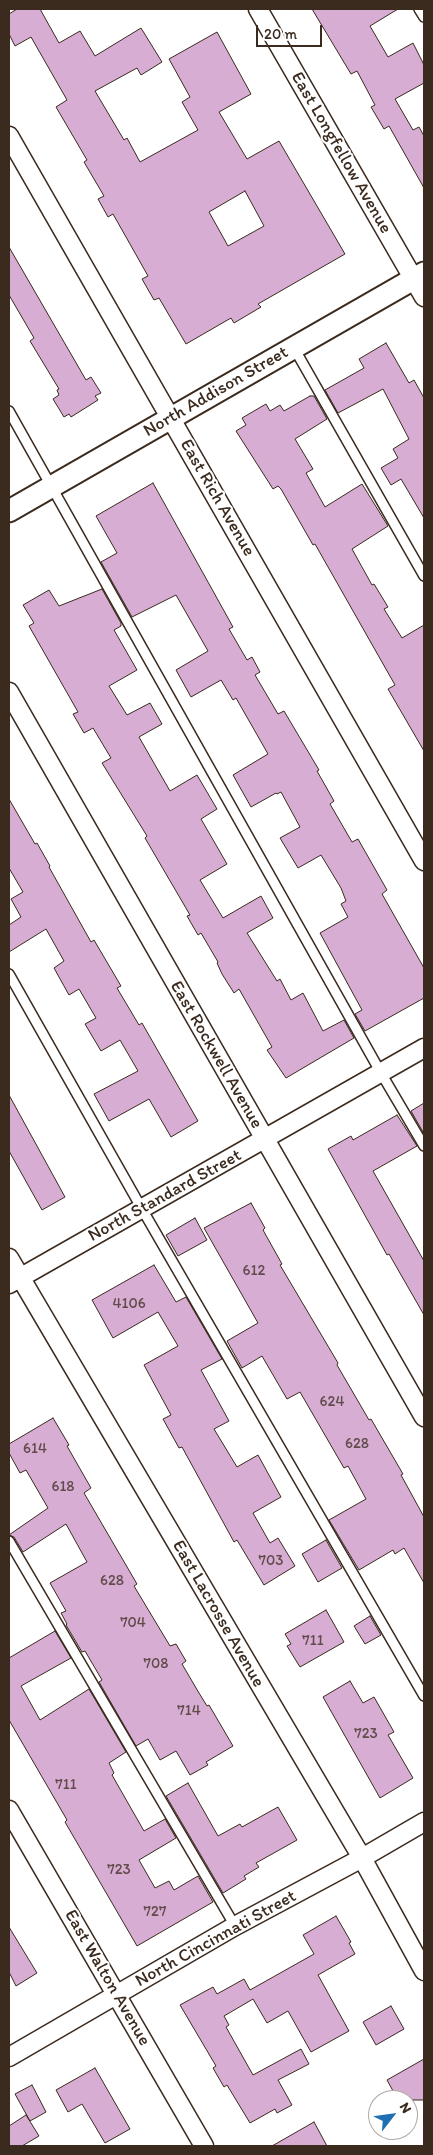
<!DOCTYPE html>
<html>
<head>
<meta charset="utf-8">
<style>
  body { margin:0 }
  #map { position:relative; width:433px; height:2155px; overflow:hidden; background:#fff; font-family:Itim,sans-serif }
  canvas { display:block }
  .frame { position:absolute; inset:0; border:10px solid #3b2a1e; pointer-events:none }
  .north { position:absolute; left:368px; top:2090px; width:50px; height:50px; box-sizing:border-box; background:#fff; border:1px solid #b1aaa5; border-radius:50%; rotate:60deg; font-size:14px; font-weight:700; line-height:20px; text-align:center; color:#3b2a1e }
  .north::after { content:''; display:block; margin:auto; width:18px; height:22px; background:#1f6fb2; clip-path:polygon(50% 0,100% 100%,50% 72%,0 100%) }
  .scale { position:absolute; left:256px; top:25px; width:66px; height:22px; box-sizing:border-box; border:2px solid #3b2a1e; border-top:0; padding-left:6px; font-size:15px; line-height:18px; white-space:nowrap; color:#3b2a1e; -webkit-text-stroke:4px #fff; paint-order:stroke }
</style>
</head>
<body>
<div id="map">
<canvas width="433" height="2155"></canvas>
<div class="frame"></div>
<div class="north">N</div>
<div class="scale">20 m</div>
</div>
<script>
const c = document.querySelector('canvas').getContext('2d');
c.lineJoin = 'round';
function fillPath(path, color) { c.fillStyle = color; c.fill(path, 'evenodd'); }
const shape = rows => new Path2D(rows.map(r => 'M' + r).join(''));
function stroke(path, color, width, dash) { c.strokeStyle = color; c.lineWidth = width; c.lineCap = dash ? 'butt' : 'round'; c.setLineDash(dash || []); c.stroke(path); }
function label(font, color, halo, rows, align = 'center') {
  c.font = font + ' Itim,sans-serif'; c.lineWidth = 4; c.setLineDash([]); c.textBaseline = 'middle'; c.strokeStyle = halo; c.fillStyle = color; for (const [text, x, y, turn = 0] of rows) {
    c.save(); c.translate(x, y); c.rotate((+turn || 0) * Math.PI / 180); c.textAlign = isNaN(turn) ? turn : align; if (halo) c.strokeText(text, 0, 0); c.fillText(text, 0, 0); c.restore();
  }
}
const building = shape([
  [17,9,40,9,59,43,80,31,95,56,141,28,162,62,141,75,137,68,95,91,124,140,127,138,140,162,198,130,182,102,190,97,169,59,217,32,251,94,219,112,247,159,279,141,345,254,258,304,261,307,234,323,231,318,186,344,159,298,154,300,142,279,148,276,113,214,108,217,98,199,104,196,84,162,87,160,56,107,67,100,31,37,15,46,9,34,9,14,17,9],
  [245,191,264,226,228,246,209,212,245,191],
  [312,9,398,9,370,26,388,57,413,43,424,65,424,83,395,99,413,130,419,127,424,136,424,188,389,126,384,129,371,107,375,105,357,71,351,74,312,9],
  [9,247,86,380,91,377,101,393,95,396,98,400,71,417,69,414,64,417,53,399,59,395,57,390,59,389,30,341,34,338,9,295,9,247],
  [386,343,409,383,414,380,424,398,424,518,401,479,391,485,381,468,398,458,393,449,409,439,383,389,338,413,325,390,364,368,359,359,386,343],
  [310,396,314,396,327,419,295,439,313,469,306,473,325,507,362,484,388,526,352,549,372,585,374,584,388,607,384,609,402,638,424,625,424,751,388,689,395,685,315,544,313,545,281,489,278,486,273,489,236,431,246,425,242,418,266,404,270,411,280,405,284,411,310,396],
  [153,483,233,627,229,629,247,660,252,657,260,672,255,675,278,714,284,711,319,770,317,771,334,801,330,804,352,842,358,839,387,890,382,894,424,968,424,998,365,1031,355,1014,362,1010,320,933,348,917,341,904,346,901,341,888,321,855,298,868,280,838,300,827,281,792,277,794,276,793,251,807,233,775,268,754,236,698,233,700,221,680,191,697,176,670,208,651,176,595,132,617,101,562,117,553,96,516,153,483],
  [102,589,121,623,121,626,114,630,137,670,109,686,127,715,150,703,162,724,139,737,170,791,197,775,217,809,201,819,227,864,200,880,223,918,261,896,273,918,247,933,277,981,280,979,291,1000,303,993,323,1031,344,1020,354,1038,286,1078,267,1050,272,1047,239,989,234,993,222,974,217,963,218,962,201,933,198,935,187,916,190,915,145,838,147,836,102,763,111,758,93,728,84,733,73,714,78,712,29,626,34,623,23,605,49,590,59,606,102,589],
  [9,799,35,844,37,843,50,866,49,867,91,942,94,940,121,986,117,988,139,1025,142,1023,198,1121,171,1137,149,1099,109,1121,94,1094,138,1071,120,1040,101,1051,85,1024,96,1018,79,989,69,995,54,968,64,961,46,929,9,952,9,925,21,917,11,899,23,892,9,868,9,799],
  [9,1095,65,1197,42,1210,9,1151,9,1095],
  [424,1103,424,1134,411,1111,424,1103],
  [397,1115,417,1146,373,1171,424,1261,424,1315,389,1254,387,1255,328,1149,351,1136,353,1140,397,1115],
  [251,1203,265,1228,263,1230,282,1264,280,1265,338,1363,337,1365,369,1420,371,1419,403,1474,401,1475,424,1517,424,1583,404,1548,395,1554,393,1550,359,1570,329,1520,366,1499,348,1466,344,1468,300,1392,287,1399,262,1356,242,1368,227,1341,258,1323,204,1228,251,1203],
  [195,1218,207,1240,178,1256,166,1235,195,1218],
  [154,1265,176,1302,186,1297,222,1359,201,1370,229,1421,214,1429,237,1467,258,1455,281,1497,253,1513,270,1543,278,1538,295,1566,264,1585,237,1540,234,1542,182,1447,179,1448,163,1419,171,1415,144,1365,178,1346,158,1312,113,1338,92,1300,154,1265],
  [53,1418,69,1445,67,1446,91,1488,84,1493,137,1584,134,1586,170,1646,176,1644,186,1661,182,1664,199,1693,207,1706,209,1705,233,1746,206,1762,208,1765,190,1775,176,1751,160,1760,148,1739,136,1746,99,1682,102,1680,85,1651,82,1652,66,1625,67,1624,61,1613,66,1611,50,1583,87,1562,66,1524,23,1552,14,1537,9,1535,48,1508,26,1470,20,1473,9,1453,9,1444,53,1418],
  [326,1540,342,1568,318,1582,302,1554,326,1540],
  [326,1610,344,1642,300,1667,287,1646,291,1644,285,1634,326,1610],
  [370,1616,381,1635,365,1644,354,1626,370,1616],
  [55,1631,71,1658,21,1686,40,1720,89,1689,126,1752,109,1763,114,1773,112,1775,144,1831,165,1819,176,1838,139,1860,155,1888,169,1881,174,1890,198,1876,213,1902,137,1946,65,1822,67,1820,9,1720,9,1658,55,1631],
  [350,1681,363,1703,374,1697,394,1732,388,1735,413,1778,380,1798,323,1697,350,1681],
  [188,1783,218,1836,240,1824,242,1827,278,1807,297,1840,256,1863,259,1867,244,1876,246,1879,223,1893,166,1796,188,1783],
  [336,1916,351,1942,349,1943,355,1954,318,1975,349,2031,311,2052,288,2011,267,2023,253,1999,224,2016,229,2025,226,2027,253,2075,301,2049,309,2064,278,2080,292,2105,277,2113,275,2109,250,2123,227,2085,224,2087,213,2068,216,2066,180,2005,213,1987,217,1994,244,1979,250,1990,314,1954,303,1935,336,1916],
  [9,1927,37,1973,16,1986,9,1972,9,1927],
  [391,2006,404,2029,376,2045,363,2022,391,2006],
  [424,2059,424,2100,398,2100,387,2080,424,2059],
  [95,2068,130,2129,105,2143,82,2104,68,2112,56,2090,95,2068],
  [32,2085,46,2112,30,2121,15,2094,32,2085],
  [26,2115,39,2136,22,2146,9,2146,9,2126,26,2115],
  [314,2122,327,2146,272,2146,314,2122]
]);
fillPath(building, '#d7add3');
stroke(building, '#3b2a1e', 1);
const service = shape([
  [419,9,424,17],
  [294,348,424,576],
  [9,411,381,1073,424,1146],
  [9,974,142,1209,424,1696],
  [9,1541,235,1926]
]);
const minor = shape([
  [258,9,424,297],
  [9,136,424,861],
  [9,692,424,1417],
  [9,1258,362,1858,424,1971],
  [9,1284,424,1048],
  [9,1810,204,2146],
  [9,2057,235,1926,362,1858,424,1822]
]);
const tertiary = shape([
  [9,511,424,273]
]);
stroke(service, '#3b2a1e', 12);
stroke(minor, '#3b2a1e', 21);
stroke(tertiary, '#3b2a1e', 25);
stroke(service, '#fff', 9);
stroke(minor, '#fff', 18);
stroke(tertiary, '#fff', 21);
label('15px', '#624b4b', null, [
  ["612",254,1271],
  ["4106",129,1304],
  ["624",332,1402],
  ["628",357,1444],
  ["614",35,1449],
  ["618",63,1487],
  ["703",271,1561],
  ["628",112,1581],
  ["704",133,1623],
  ["711",313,1641],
  ["708",156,1664],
  ["714",189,1711],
  ["723",366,1734],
  ["711",66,1785],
  ["723",119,1870],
  ["727",155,1912]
]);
label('18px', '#3b2a1e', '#fff', [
  ["East Longfellow Avenue",341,153,60],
  ["North Addison Street",216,392,-30],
  ["East Rich Avenue",217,498,60],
  ["East Rockwell Avenue",216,1055,60],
  ["North Standard Street",165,1196,-29],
  ["East Lacrosse Avenue",218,1614,60],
  ["North Cincinnati Street",216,1939,-29],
  ["East Walton Avenue",107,1978,60]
]);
</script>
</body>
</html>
